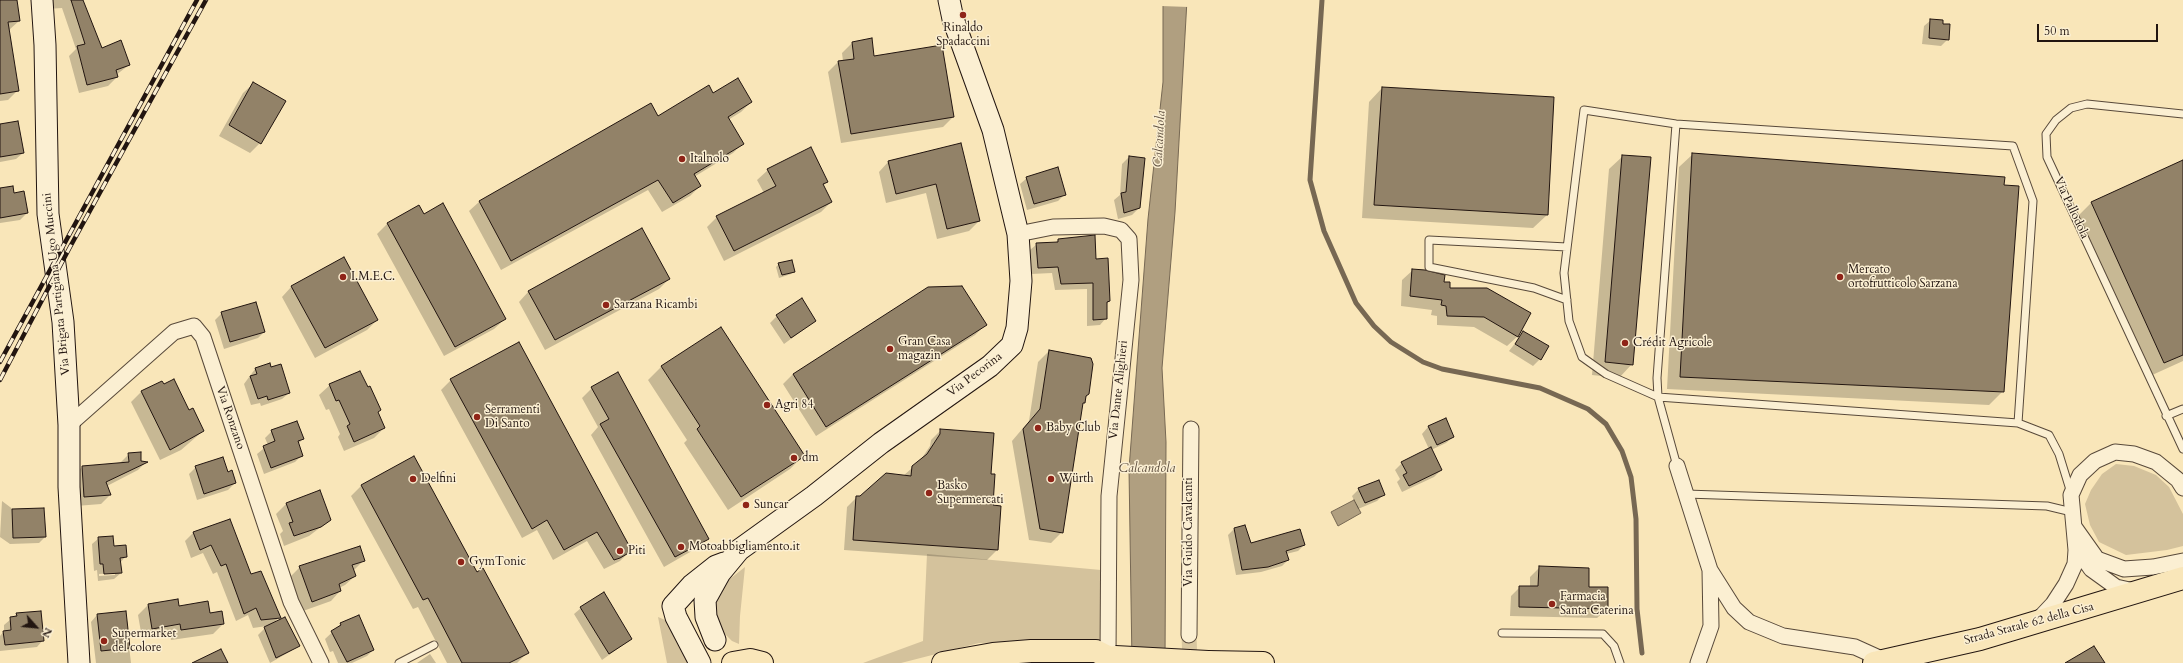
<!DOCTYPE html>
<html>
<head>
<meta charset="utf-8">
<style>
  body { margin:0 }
  #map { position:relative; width:2183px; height:663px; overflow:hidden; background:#f9e6b9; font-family:Cardo,serif }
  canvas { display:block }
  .north { position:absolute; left:16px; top:607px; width:40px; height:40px; -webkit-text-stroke:3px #fbefd2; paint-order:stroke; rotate:117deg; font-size:11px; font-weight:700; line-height:16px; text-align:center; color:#221510 }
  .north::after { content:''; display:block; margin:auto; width:14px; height:18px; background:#221510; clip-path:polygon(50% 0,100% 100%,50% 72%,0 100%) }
  .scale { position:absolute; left:2037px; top:24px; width:121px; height:18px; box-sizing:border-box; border:2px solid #221510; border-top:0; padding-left:5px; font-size:12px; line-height:14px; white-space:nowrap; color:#221510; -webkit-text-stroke:3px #fbefd2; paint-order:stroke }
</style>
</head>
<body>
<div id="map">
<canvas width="2183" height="663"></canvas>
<div class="north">N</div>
<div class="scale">50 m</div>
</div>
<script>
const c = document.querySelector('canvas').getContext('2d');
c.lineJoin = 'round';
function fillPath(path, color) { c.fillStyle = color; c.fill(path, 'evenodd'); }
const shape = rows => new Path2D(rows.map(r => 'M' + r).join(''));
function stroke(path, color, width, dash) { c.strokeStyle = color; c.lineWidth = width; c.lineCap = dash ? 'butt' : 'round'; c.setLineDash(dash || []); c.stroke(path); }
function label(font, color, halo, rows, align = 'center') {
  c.font = font + ' Cardo,serif'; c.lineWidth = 3; c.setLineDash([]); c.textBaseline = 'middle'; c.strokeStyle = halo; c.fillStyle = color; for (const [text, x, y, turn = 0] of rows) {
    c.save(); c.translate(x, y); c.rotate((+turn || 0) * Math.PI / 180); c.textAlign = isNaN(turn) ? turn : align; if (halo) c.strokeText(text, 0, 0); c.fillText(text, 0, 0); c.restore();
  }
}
fillPath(shape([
  [2116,464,2134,466,2156,475,2169,487,2183,514,2183,546,2167,550,2126,555,2099,542,2090,525,2085,504,2091,490,2102,474],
  [927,554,1101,570,1102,640,979,643,901,663,863,663,923,641],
  [745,567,740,616,739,644,732,641,720,629,714,607,716,599,726,582],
  [658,617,670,622,695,663,667,663]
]), '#d4c29c');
const water = shape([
  [1163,0,1187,0,1175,212,1162,368,1166,442,1165,663,1132,663,1129,469,1148,219,1163,82,1163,0],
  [1354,500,1361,513,1338,526,1331,512,1354,500]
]);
fillPath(water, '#b09f80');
stroke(water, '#776853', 1);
fillPath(shape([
  [1161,0,1189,0,1189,7,1161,6]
]), '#f9e6b9');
fillPath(shape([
  [0,0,16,0,19,21,9,30,17,91,8,100,0,101],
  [46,0,82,0,102,50,129,65,116,75,117,77,108,86,79,93,69,56,76,49,62,8,47,9],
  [1931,20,1948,39,1941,46,1922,44,1924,26],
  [852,43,873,57,953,117,943,127,841,143,828,72,838,62,843,61,842,53],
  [254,83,260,143,250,153,219,136,243,93],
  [1382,88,1553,98,1547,215,1533,228,1362,218,1369,102],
  [751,102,741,112,728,120,743,143,733,153,694,177,700,186,690,196,662,212,648,190,501,270,469,211,479,202,658,117],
  [0,125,23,153,16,159,0,162],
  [960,144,979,221,969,231,937,239,926,193,886,203,879,172,889,161],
  [1693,154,2003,391,1989,405,1667,389,1679,167],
  [1623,156,1632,364,1619,378,1592,375,1609,169],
  [1129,157,1144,158,1139,208,1132,215,1118,219,1114,200,1120,195,1122,164],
  [2183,161,2183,361,2150,376,2078,216,2091,203],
  [768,170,827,182,823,186,831,202,821,212,724,261,707,227,717,217,764,193,757,180],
  [1027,178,1065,194,1058,201,1027,210,1020,184],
  [0,189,13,194,27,213,20,220,0,223],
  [423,215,505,319,494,329,444,356,377,234,388,223],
  [1058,240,1095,260,1109,301,1106,305,1106,318,1100,325,1087,326,1087,289,1055,290,1052,273,1031,274,1030,250,1037,244,1055,243],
  [779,264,794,271,791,274,779,278,776,267],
  [1413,270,1443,283,1518,336,1507,346,1474,327,1437,325,1437,316,1431,315,1432,310,1401,306,1402,280],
  [669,279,659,289,545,350,519,302,529,291],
  [292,286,377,320,367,330,315,358,282,297],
  [222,313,264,332,258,338,224,349,215,320],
  [777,316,815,321,784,344,770,323],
  [985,325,975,335,816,436,783,384,793,374],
  [721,329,803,456,790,469,728,510,684,443,687,440,648,380,661,367],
  [1524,332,1540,359,1533,366,1509,351],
  [518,343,630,551,620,561,604,569,587,541,553,560,537,530,522,538,441,390,451,380],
  [1049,351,1088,394,1081,406,1062,532,1051,543,1029,540,1012,441,1029,421,1038,362],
  [269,364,289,393,282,399,261,406,260,403,251,405,244,384,255,369],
  [162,382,189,411,203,431,181,450,160,460,131,402,141,392],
  [330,385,377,413,384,428,374,438,344,451,338,437,340,434,329,409,326,410,319,395],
  [592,388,707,538,697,548,664,567,591,435,598,427,582,398],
  [1445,419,1453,437,1446,443,1431,450,1441,470,1434,477,1402,492,1397,482,1400,479,1395,470,1402,463,1429,449,1422,434,1428,427],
  [941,430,990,475,997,550,987,560,844,550,847,507,857,497,861,497,903,476,920,461,930,446,931,440],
  [272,431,303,439,298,444,302,455,295,462,264,474,257,454,268,445,265,438],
  [129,454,140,462,146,462,138,470,107,486,110,495,101,504,76,506,73,476,82,467,120,463],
  [413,458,476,573,528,652,517,663,447,663,418,607,413,609,351,496,361,486],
  [196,467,227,473,235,483,228,490,197,500,189,474],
  [1359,489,1384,494,1377,501,1358,509,1352,496],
  [2,501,14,510,45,537,39,543,10,544,0,537],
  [286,504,330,520,309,536,284,546,280,534,283,531,276,514],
  [230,520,250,576,279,617,273,624,298,645,291,651,270,663,258,635,267,626,253,628,248,615,236,621,217,572,213,574,203,553,191,558,185,541,193,533],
  [1244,526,1251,545,1304,545,1298,551,1286,554,1288,560,1282,566,1261,572,1236,575,1228,535,1234,529],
  [99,538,126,556,120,563,121,573,114,579,98,581,97,570,94,571,92,544],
  [115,573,115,575,99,576,99,574],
  [364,560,353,571,355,576,345,585,339,588,340,591,331,601,303,611,290,577,300,567],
  [1539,568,1587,588,1607,588,1607,609,1597,618,1510,616,1511,596,1520,587,1530,587,1530,577],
  [148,605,178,607,209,614,223,624,213,634,171,640,170,634,142,638,138,615],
  [581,608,631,639,602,660,574,614],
  [125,612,131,663,96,663,91,622,97,615],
  [17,614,43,640,37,647,0,651,0,636,4,631,4,625],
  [341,624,373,650,367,656,352,663,338,663,333,651,330,652,325,639],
  [430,654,436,663,417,663]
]), '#0003');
stroke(shape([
  [1322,0,1310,180,1324,231,1356,303,1374,326,1391,342,1423,362,1442,369,1540,388,1588,409,1606,424,1622,451,1631,477,1636,519,1637,609,1642,653]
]), '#776853', 5);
const building = shape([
  [0,0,17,0,20,21,8,22,19,91,0,94,0,0],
  [71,0,83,0,102,48,121,40,130,65,116,70,118,77,87,85,77,46,85,44,71,0],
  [1930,19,1943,20,1943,24,1950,24,1949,40,1929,38,1930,19],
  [872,38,874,56,942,45,954,117,851,134,838,61,854,59,852,42,872,38],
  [738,78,752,102,728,117,744,144,694,174,701,186,673,203,658,180,511,261,479,201,651,103,658,116,709,85,713,93,738,78],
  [253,82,286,101,261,144,229,125,253,82],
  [1382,87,1554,97,1548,215,1374,205,1382,87],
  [18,121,24,153,0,157,0,124,18,121],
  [961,143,980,221,947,229,936,184,896,194,888,161,961,143],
  [811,147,828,182,823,184,832,202,734,251,716,216,776,186,767,169,811,147],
  [1692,153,2005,177,2004,185,2019,186,2004,392,1680,377,1692,153],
  [1622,155,1651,157,1633,365,1605,362,1622,155],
  [1129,156,1145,158,1140,208,1124,213,1121,193,1126,192,1129,156],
  [2183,160,2183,355,2164,363,2091,202,2183,160],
  [1058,167,1066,195,1034,204,1026,177,1058,167],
  [13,186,14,193,24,191,28,213,0,218,0,188,13,186],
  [443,203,506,319,455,347,387,223,419,205,424,214,443,203],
  [642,228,670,279,555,340,528,291,642,228],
  [1095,235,1096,259,1108,258,1110,301,1107,302,1107,319,1093,320,1093,283,1061,284,1058,267,1038,268,1036,243,1058,242,1058,239,1095,235],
  [344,257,378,320,325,348,291,286,344,257],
  [792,260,795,272,782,275,778,263,792,260],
  [1412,269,1425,270,1445,275,1444,282,1450,282,1450,288,1487,288,1531,313,1518,337,1484,317,1447,316,1446,306,1441,305,1442,300,1410,296,1412,269],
  [962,286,987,325,826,427,793,374,928,287,962,286],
  [802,298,816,321,791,338,776,315,802,298],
  [256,302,265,332,230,342,221,312,256,302],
  [721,327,805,456,741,497,697,429,700,426,661,366,721,327],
  [1523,331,1549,346,1541,360,1515,344,1523,331],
  [519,342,632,551,620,558,614,560,597,532,564,550,547,520,532,529,450,379,519,342],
  [1049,350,1091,358,1093,364,1089,394,1086,396,1085,403,1083,403,1063,533,1040,529,1023,429,1040,409,1049,350],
  [270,363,271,367,281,364,290,393,268,400,267,396,258,399,250,376,257,374,255,368,270,363],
  [360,371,368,387,370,386,381,410,378,412,385,428,354,442,347,426,350,424,339,400,336,401,329,384,360,371],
  [618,372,709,539,675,557,600,424,609,419,591,387,618,372],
  [174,379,189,410,193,408,204,431,170,450,141,391,162,381,164,384,174,379],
  [1446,418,1454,437,1437,445,1428,426,1446,418],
  [297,421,304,439,298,441,303,456,271,468,263,446,275,441,271,430,297,421],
  [940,429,994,433,991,474,995,474,993,505,1001,506,998,550,853,540,856,496,860,496,886,473,911,476,912,466,927,454,940,434,940,429],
  [1431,447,1442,470,1409,486,1403,475,1407,473,1401,462,1431,447],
  [141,452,141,461,148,462,106,482,111,495,84,497,82,466,129,462,128,453,141,452],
  [414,456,477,572,483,568,529,653,509,663,462,663,428,598,423,600,361,485,414,456],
  [223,457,228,472,232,470,236,483,204,494,195,466,223,457],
  [1379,480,1385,495,1365,503,1358,488,1379,480],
  [320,490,331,520,321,527,294,536,289,523,293,522,286,503,320,490],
  [44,508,46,537,13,538,12,509,44,508],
  [230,519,251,574,261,571,281,618,261,620,256,608,244,614,226,564,221,566,211,545,200,550,193,532,230,519],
  [1245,525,1251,543,1300,529,1305,545,1286,551,1289,560,1268,567,1242,570,1234,528,1245,525],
  [113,536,114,546,126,545,127,557,120,558,122,573,104,574,103,564,100,564,98,537,113,536],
  [360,546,365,561,352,565,356,576,339,584,341,591,312,602,299,566,360,546],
  [1539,566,1589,568,1589,587,1608,587,1608,609,1519,607,1519,586,1538,586,1539,566],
  [604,592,632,639,609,654,580,607,604,592],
  [178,599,179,606,208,601,210,613,222,611,224,624,181,630,180,624,152,629,148,604,178,599],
  [41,611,44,641,5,645,3,631,11,630,10,617,17,616,16,613,41,611],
  [126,611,130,648,101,651,97,614,126,611],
  [359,615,374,650,347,662,331,631,341,625,340,623,359,615],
  [285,617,300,646,276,658,264,627,285,617],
  [2094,646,2105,663,2065,663,2094,646],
  [221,649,228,663,192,663,221,649]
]);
fillPath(building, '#928268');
stroke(building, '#221510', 1);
stroke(shape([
  [1189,635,1190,663]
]), '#d9c7a0', 15, [15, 8]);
const lane = shape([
  [1584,110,1676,124,2013,146,2033,201,2018,423,1658,397,1606,374,1582,357,1569,321,1564,273,1584,110],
  [2183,114,2087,104,2071,108,2056,120,2046,134,2047,157,2183,449],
  [1676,124,1657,378,1658,397,1677,466],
  [1567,300,1534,288,1429,267,1429,240,1567,247],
  [2166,416,2183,409],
  [2018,423,2049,435,2059,454,2071,493],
  [1686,494,2047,506,2072,512],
  [1502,633,1603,634,1614,646,1620,663],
  [399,663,434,645]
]);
const street = shape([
  [1018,234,1053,227,1104,226,1121,230,1129,239,1131,280,1109,496,1108,657],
  [69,425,174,332,194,326,203,337,291,602,321,663],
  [1677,466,1710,570,1734,608,1749,622,1783,636,1855,647,1886,661],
  [2075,528,2097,559,2124,569,2153,567,2183,561],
  [2079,542,2084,559,2091,569,2116,587,2134,591],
  [2037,621,2053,604,2066,584,2075,564,2076,550,2071,495,2080,475,2095,461,2115,452,2134,454,2156,462,2178,480,2183,488],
  [1189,635,1191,429],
  [1698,663,1711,626,1710,570]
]);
const secondary = shape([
  [42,0,45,45,48,214,63,322,69,425,69,487,79,663],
  [715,640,706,617,705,600,720,573,739,550,814,496,881,443,990,366,1012,345,1017,328,1021,281,1018,234,993,130,953,19,949,0],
  [700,663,676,617,673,606,692,585,716,566,724,563]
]);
const primary = shape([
  [1208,662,1263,663],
  [733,663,750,660,762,663],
  [943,663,993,654,1031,651,1096,651,1108,657],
  [1874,663,1980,639,2183,578]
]);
stroke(lane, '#58493a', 9);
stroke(street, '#58493a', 17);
stroke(secondary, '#221510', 23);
stroke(primary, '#221510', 24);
stroke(lane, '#fbefd2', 7);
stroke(street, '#fbefd2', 15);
stroke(secondary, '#fbefd2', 21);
stroke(primary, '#f9e6b9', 22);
const rail = shape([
  [0,362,197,0],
  [0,380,70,247,206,0]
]);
stroke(rail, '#221510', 4.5);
stroke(rail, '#fbefd2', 3, [9]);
const primaryBridge = shape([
  [1115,657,1208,662]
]);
stroke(primaryBridge, '#221510', 24, []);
stroke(primaryBridge, '#f9e6b9', 22);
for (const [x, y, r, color] of [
  [963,15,4,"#8f2418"],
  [682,159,4,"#8f2418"],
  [343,277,4,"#8f2418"],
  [1840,277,4,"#8f2418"],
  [606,305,4,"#8f2418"],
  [1625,343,4,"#8f2418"],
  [890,349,4,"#8f2418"],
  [767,405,4,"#8f2418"],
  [477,417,4,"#8f2418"],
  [1038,428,4,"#8f2418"],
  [794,458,4,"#8f2418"],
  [413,479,4,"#8f2418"],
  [1051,479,4,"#8f2418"],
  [929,493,4,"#8f2418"],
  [746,505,4,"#8f2418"],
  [681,547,4,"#8f2418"],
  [620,551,4,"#8f2418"],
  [461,562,4,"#8f2418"],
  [1552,604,4,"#8f2418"],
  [104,641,4,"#8f2418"]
]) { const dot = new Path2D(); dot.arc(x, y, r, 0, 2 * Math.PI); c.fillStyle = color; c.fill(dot); stroke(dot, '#fbefd2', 1.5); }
label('12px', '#221510', '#fbefd2', [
  ["Rinaldo",963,28,"center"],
  ["Spadaccini",963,42,"center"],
  ["Italnolo",690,159],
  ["Mercato",1848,270],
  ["ortofrutticolo Sarzana",1848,284],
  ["I.M.E.C.",351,277],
  ["Sarzana Ricambi",614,305],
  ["Gran Casa",898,342],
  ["magazin",898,356],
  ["Crédit Agricole",1633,343],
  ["Agri 84",775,405],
  ["Serramenti",485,410],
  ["Di Santo",485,424],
  ["Baby Club",1046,428],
  ["dm",802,458],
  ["Delfini",421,479],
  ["Würth",1059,479],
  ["Basko",937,486],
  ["Supermercati",937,500],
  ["Suncar",754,505],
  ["Motoabbigliamento.it",689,547],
  ["Piti",628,551],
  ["GymTonic",469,562],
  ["Farmacia",1560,597],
  ["Santa Caterina",1560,611],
  ["Supermarket",112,634],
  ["del colore",112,648]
], 'left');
label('12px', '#221510', '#fbefd2', [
  ["Via Pallodola",2071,208,65],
  ["Via Brigata Partigiana Ugo Muccini",57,284,-96],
  ["Via Pecorina",975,375,-37],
  ["Via Dante Alighieri",1119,390,-84],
  ["Via Ronzano",230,418,71],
  ["Via Guido Cavalcanti",1189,532,-90],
  ["Strada Statale 62 della Cisa",2029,624,-15]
]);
label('italic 13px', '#5b4c3d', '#fbefd2', [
  ["Calcandola",1160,139,-87],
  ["Calcandola",1147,469]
]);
</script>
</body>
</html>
